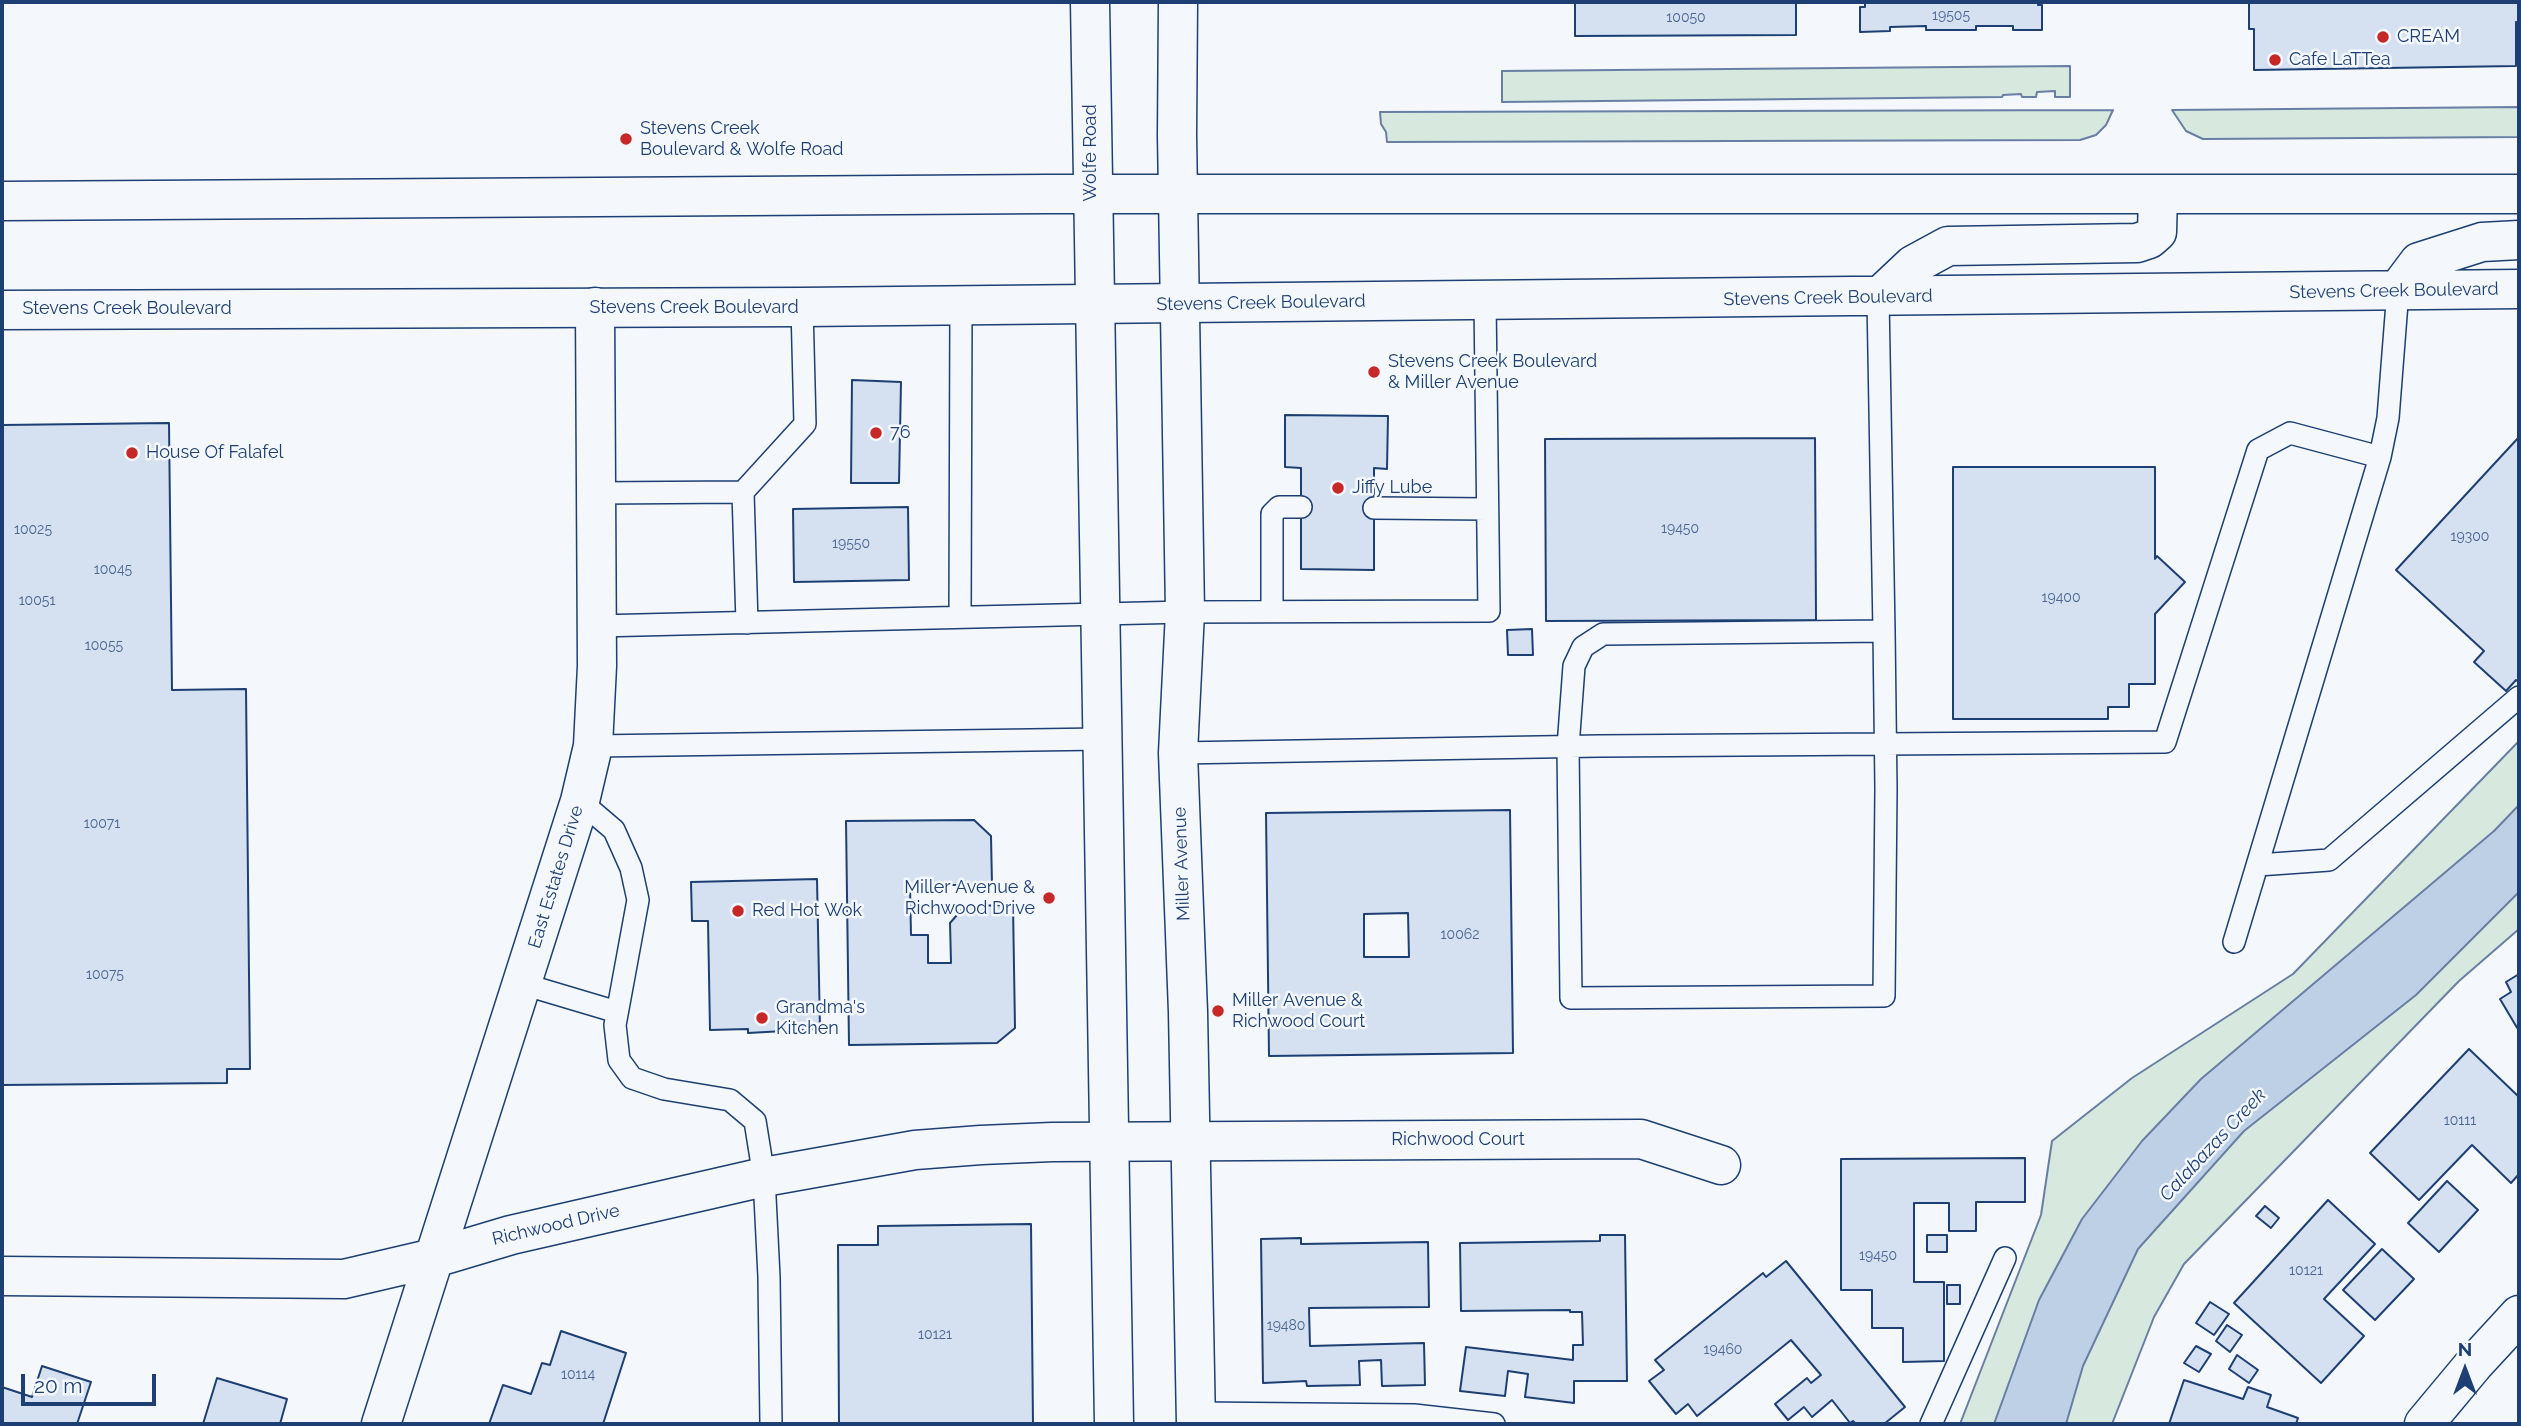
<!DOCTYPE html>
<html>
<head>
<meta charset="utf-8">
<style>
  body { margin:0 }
  #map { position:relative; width:2521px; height:1426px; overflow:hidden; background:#f4f7fb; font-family:Raleway,sans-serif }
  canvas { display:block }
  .frame { position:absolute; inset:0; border:4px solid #1d3f73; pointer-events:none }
  .north { position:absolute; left:2430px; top:1335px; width:70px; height:70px; -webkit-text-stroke:5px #f4f7fb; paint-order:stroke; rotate:0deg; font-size:19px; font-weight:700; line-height:28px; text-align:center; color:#1d3f73 }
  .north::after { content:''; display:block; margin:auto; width:24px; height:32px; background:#1d3f73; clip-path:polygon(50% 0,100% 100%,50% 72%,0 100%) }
  .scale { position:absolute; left:21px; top:1374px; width:135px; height:32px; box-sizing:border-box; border:4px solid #1d3f73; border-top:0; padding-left:9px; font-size:21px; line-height:24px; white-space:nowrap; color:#1d3f73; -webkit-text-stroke:5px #f4f7fb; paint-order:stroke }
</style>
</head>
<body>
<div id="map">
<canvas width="2521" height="1426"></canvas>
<div class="frame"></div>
<div class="north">N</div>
<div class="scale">20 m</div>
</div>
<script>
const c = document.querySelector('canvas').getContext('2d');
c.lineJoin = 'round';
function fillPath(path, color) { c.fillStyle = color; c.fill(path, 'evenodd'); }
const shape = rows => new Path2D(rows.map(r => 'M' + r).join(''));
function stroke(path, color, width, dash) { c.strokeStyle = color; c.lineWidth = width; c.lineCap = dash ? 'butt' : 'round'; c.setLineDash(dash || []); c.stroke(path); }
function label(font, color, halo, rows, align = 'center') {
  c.font = font + ' Raleway,sans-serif'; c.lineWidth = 5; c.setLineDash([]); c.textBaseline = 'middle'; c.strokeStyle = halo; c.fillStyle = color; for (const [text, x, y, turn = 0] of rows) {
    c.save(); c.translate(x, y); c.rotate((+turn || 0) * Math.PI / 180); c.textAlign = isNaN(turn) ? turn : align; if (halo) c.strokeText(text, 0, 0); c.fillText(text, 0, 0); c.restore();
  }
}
const green = shape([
  [2070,66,2070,97,2055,97,2055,91,2037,92,2036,97,2022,97,2021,94,2003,95,2002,97,1502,102,1502,71,2070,66],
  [2519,107,2519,137,2203,139,2186,131,2172,110,2519,107],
  [2113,110,2106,125,2096,135,2080,140,1387,142,1386,132,1381,124,1380,112,2113,110],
  [2519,741,2519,929,2459,981,2184,1264,2154,1317,2112,1424,1960,1424,2041,1215,2052,1141,2132,1078,2293,974,2519,741]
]);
fillPath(green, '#d7e8df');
stroke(green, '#687fa3', 2);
const water = shape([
  [2519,805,2519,892,2416,995,2244,1131,2138,1249,2083,1366,2066,1424,1994,1424,2039,1300,2082,1219,2142,1141,2201,1079,2494,831,2519,805]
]);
fillPath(water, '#bed0e5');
stroke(water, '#687fa3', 2);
const building = shape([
  [1575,2,1796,2,1796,35,1575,36,1575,2],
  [1865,2,2038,2,2038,5,2042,5,2042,30,2013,30,2013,26,1976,26,1976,30,1926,30,1926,26,1890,27,1890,31,1860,32,1860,7,1865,7,1865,2],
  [2249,2,2519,2,2519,22,2516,22,2516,66,2254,70,2254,29,2249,29,2249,2],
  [852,380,901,382,899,483,851,483,852,380],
  [1285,415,1388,416,1387,469,1374,468,1374,570,1301,569,1301,468,1285,467,1285,415],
  [169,423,172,690,246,689,250,1069,227,1069,227,1083,2,1085,2,425,169,423],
  [2519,437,2519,682,2516,680,2506,691,2474,662,2484,651,2396,570,2519,437],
  [1815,438,1816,620,1546,621,1545,439,1815,438],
  [1953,467,2155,467,2155,559,2157,556,2185,582,2155,614,2155,684,2129,684,2129,707,2108,707,2108,719,1953,719,1953,467],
  [908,507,909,580,794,582,793,509,908,507],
  [1532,629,1533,655,1508,655,1507,630,1532,629],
  [1510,810,1513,1053,1269,1056,1266,813,1510,810],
  [1408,913,1409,957,1364,957,1364,914,1408,913],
  [974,820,991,836,992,885,910,885,911,935,928,935,928,963,951,963,950,923,965,906,1013,905,1015,1028,997,1043,849,1045,846,821,974,820],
  [817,879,820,1029,748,1033,748,1029,710,1030,708,921,692,921,691,882,817,879],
  [2519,974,2519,1031,2500,999,2511,992,2506,982,2519,974],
  [2469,1049,2519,1097,2519,1174,2511,1183,2472,1145,2419,1200,2370,1153,2469,1049],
  [2025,1158,2025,1202,1976,1202,1976,1231,1949,1231,1949,1203,1914,1203,1914,1282,1944,1282,1944,1361,1903,1362,1903,1328,1872,1328,1872,1290,1841,1290,1841,1159,2025,1158],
  [2447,1181,2478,1210,2439,1252,2408,1223,2447,1181],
  [2328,1200,2375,1244,2324,1299,2364,1336,2321,1383,2234,1303,2328,1200],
  [2265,1206,2279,1218,2271,1228,2256,1216,2265,1206],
  [1031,1224,1033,1424,839,1424,838,1245,878,1245,878,1226,1031,1224],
  [1600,1235,1625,1235,1627,1381,1574,1381,1574,1403,1525,1397,1528,1374,1508,1371,1505,1396,1460,1391,1466,1347,1573,1360,1573,1345,1583,1345,1582,1312,1570,1312,1570,1310,1461,1311,1460,1243,1600,1241,1600,1235],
  [1927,1235,1947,1235,1947,1252,1927,1252,1927,1235],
  [1301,1238,1301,1244,1428,1242,1429,1307,1309,1308,1310,1346,1424,1343,1425,1385,1382,1386,1381,1360,1359,1361,1360,1385,1307,1386,1306,1381,1263,1383,1261,1239,1301,1238],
  [2382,1249,2414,1279,2375,1320,2343,1290,2382,1249],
  [1786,1261,1905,1407,1884,1424,1856,1424,1853,1421,1850,1423,1832,1400,1812,1417,1804,1407,1788,1420,1775,1404,1807,1378,1811,1383,1821,1375,1791,1340,1697,1416,1688,1404,1676,1414,1649,1381,1664,1370,1655,1360,1763,1273,1766,1277,1786,1261],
  [1947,1285,1960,1285,1960,1304,1947,1304,1947,1285],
  [2210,1302,2229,1314,2214,1335,2196,1323,2210,1302],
  [2227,1325,2242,1335,2230,1352,2216,1341,2227,1325],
  [561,1331,626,1353,603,1424,489,1424,503,1385,531,1394,542,1363,550,1365,561,1331],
  [2196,1346,2211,1354,2199,1372,2184,1363,2196,1346],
  [2237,1355,2258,1370,2249,1383,2229,1369,2237,1355],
  [42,1366,91,1382,77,1424,2,1424,2,1387,32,1397,42,1366],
  [217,1378,287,1399,280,1424,203,1424,217,1378],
  [2184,1380,2243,1399,2248,1387,2271,1395,2267,1407,2298,1418,2296,1424,2169,1424,2184,1380]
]);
fillPath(building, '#d5e0f0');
stroke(building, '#1d3f73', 2);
const service = shape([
  [1878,298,1884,631,1886,789,1884,996,1571,998,1568,747,1574,666,1583,647,1603,634,1884,631],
  [743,492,747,623],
  [596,493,743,492,805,424,802,307],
  [1374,508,1487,509],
  [1272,611,1272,514,1279,507,1301,507],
  [960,617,961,306],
  [597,626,1185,612,1489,611,1485,302],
  [593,746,1103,739],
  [1178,753,1600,746,2165,742,2258,450,2290,433,2380,457],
  [580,801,614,830,631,868,638,900,615,1025,619,1060,632,1078,664,1089,730,1100,755,1121,764,1177,769,1277,771,1424],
  [2258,865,2329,860,2519,697],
  [2234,942,2380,457,2388,418,2398,290],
  [523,984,617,1012],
  [1196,1413,1414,1415,1494,1424],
  [1931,1424,2005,1258]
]);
const minor = shape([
  [2,1276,344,1279,434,1258,511,1235,764,1177,915,1150,981,1145,1052,1142,1641,1139,1721,1165],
  [381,1424,580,801,593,746,597,666,595,307],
  [2424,1424,2474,1364,2519,1315]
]);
const secondary = shape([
  [1090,2,1114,1424],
  [1178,2,1177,135,1185,612,1178,753,1188,1012,1196,1424]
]);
const primary = shape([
  [2,201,1046,194,2519,194],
  [2398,290,2419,262,2482,242,2519,240],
  [1878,298,1913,265,1948,246,2137,243,2149,239,2157,232,2158,194],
  [2,310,802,307,2519,289]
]);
stroke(service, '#1d3f73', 24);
stroke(minor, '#1d3f73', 41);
stroke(secondary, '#1d3f73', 41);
stroke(primary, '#1d3f73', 41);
stroke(service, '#f4f7fb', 21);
stroke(minor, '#f4f7fb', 38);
stroke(secondary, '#f4f7fb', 38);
stroke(primary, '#f4f7fb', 38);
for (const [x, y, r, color] of [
  [2383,37,7,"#c62828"],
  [2275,60,7,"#c62828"],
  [626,139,7,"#c62828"],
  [1374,372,7,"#c62828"],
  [876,433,7,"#c62828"],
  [132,453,7,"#c62828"],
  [1338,488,7,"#c62828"],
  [1049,898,7,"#c62828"],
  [738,911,7,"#c62828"],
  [1218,1011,7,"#c62828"],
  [762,1018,7,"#c62828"]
]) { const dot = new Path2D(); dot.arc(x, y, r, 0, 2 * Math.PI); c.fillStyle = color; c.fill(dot); stroke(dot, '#f4f7fb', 2.5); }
label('14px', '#4b6792', null, [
  ["19505",1951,16],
  ["10050",1686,18],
  ["19450",1680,529],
  ["10025",33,530],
  ["19300",2470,537],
  ["19550",851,544],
  ["10045",113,570],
  ["19400",2061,598],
  ["10051",37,601],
  ["10055",104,646],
  ["10071",102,824],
  ["10062",1460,935],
  ["10075",105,975],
  ["10111",2460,1121],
  ["19450",1878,1256],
  ["10121",2306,1271],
  ["19480",1286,1326],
  ["10121",935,1335],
  ["19460",1723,1350],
  ["10114",578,1375]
]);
label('18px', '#1d3f73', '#f4f7fb', [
  ["CREAM",2397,37],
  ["Cafe LaTTea",2289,60],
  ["Stevens Creek",640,129],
  ["Boulevard & Wolfe Road",640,150],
  ["Stevens Creek Boulevard",1388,362],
  ["& Miller Avenue",1388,383],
  ["76",890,433],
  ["House Of Falafel",146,453],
  ["Jiffy Lube",1352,488],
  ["Miller Avenue &",1035,888,"right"],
  ["Richwood Drive",1035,909,"right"],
  ["Red Hot Wok",752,911],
  ["Miller Avenue &",1232,1001],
  ["Richwood Court",1232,1022],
  ["Grandma's",776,1008],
  ["Kitchen",776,1029]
], 'left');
label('18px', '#1d3f73', '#f4f7fb', [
  ["Wolfe Road",1091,153,-90],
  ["Stevens Creek Boulevard",2394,291,-1],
  ["Stevens Creek Boulevard",1828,298,-1],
  ["Stevens Creek Boulevard",1261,303,-1],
  ["Stevens Creek Boulevard",694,308],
  ["Stevens Creek Boulevard",127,309],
  ["Miller Avenue",1182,864,-92],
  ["East Estates Drive",556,877,-73],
  ["Richwood Court",1458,1140],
  ["Richwood Drive",556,1225,-13]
]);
label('italic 19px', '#1d3f73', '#f4f7fb', [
  ["Calabazas Creek",2213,1145,-47]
]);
</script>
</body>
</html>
